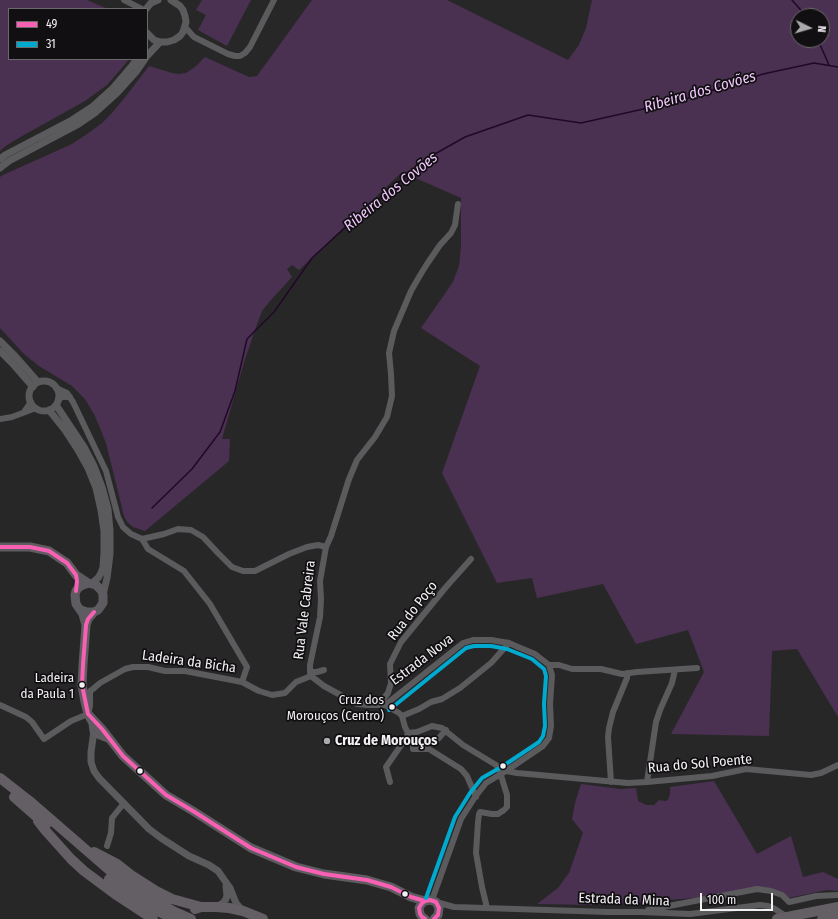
<!DOCTYPE html>
<html>
<head>
<meta charset="utf-8">
<style>
  body { margin:0 }
  #map { position:relative; width:838px; height:919px; overflow:hidden; background:#282728; font-family:"Fira Sans Condensed",sans-serif }
  canvas { display:block }
  .legend { position:absolute; left:8px; top:8px; width:140px; height:52px; box-sizing:border-box; background:#110f11; border:1px solid #6b696b; margin:0; padding:5px 7px; list-style:none; font-size:12px; color:#f2f0f3 }
  .legend li { display:flex; align-items:center; gap:8px; height:20px }
  .legend b { width:20px; border:1px solid #6b696b }
  .north { position:absolute; left:790px; top:8px; width:40px; height:40px; box-sizing:border-box; background:#110f11; border:1px solid #6b696b; border-radius:50%; rotate:95deg; font-size:11px; font-weight:700; line-height:16px; text-align:center; color:#f2f0f3 }
  .north::after { content:''; display:block; margin:auto; width:14px; height:18px; background:#abaaac; clip-path:polygon(50% 0,100% 100%,50% 72%,0 100%) }
  .scale { position:absolute; left:700px; top:893px; width:73px; height:18px; box-sizing:border-box; border:2px solid #f2f0f3; border-top:0; padding-left:5px; font-size:12px; line-height:14px; white-space:nowrap; color:#f2f0f3; -webkit-text-stroke:3px #110f11; paint-order:stroke }
</style>
</head>
<body>
<div id="map">
<canvas width="838" height="919"></canvas>
<ul class="legend">
<li><b style="height:5px;background:#f860b3"></b>49</li>
<li><b style="height:5px;background:#00a9ce"></b>31</li>
</ul>
<div class="north">N</div>
<div class="scale">100 m</div>
</div>
<script>
const c = document.querySelector('canvas').getContext('2d');
c.lineJoin = 'round';
function fillPath(path, color) { c.fillStyle = color; c.fill(path, 'evenodd'); }
const shape = rows => new Path2D(rows.map(r => 'M' + r).join(''));
function stroke(path, color, width, dash) { c.strokeStyle = color; c.lineWidth = width; c.lineCap = dash ? 'butt' : 'round'; c.setLineDash(dash || []); c.stroke(path); }
function label(font, color, halo, rows, align = 'center') {
  c.font = font + ' "Fira Sans Condensed",sans-serif'; c.lineWidth = 3.5; c.setLineDash([]); c.textBaseline = 'middle'; c.strokeStyle = halo; c.fillStyle = color; for (const [text, x, y, turn = 0] of rows) {
    c.save(); c.translate(x, y); c.rotate((+turn || 0) * Math.PI / 180); c.textAlign = isNaN(turn) ? turn : align; if (halo) c.strokeText(text, 0, 0); c.fillText(text, 0, 0); c.restore();
  }
}
fillPath(shape([
  [0,0,87,0,108,9,9,9,9,59,129,59,121,69,107,85,85,101,24,135,7,145,0,151],
  [202,0,251,0,227,46,198,30,206,15,196,10],
  [312,0,447,0,568,60,579,45,586,28,592,0,838,0,838,717,797,649,772,651,769,736,671,734,704,672,688,630,636,644,603,584,537,598,532,578,497,583,442,473,480,366,421,328,453,282,459,266,461,247,461,198,402,172,299,270,292,265,287,269,292,277,271,300,262,311,256,327,245,359,222,439,230,439,229,461,145,531,133,527,127,522,124,516,106,443,95,416,85,399,72,386,39,366,24,354,0,328,0,177,3,175,72,144,90,132,102,123,112,113,126,96,149,66,172,73,179,74,186,73,195,67,205,57,249,77,257,76],
  [798,16,822,16,822,40,798,40],
  [714,781,757,854,791,836,803,877,823,872,838,879,838,891,827,890,788,898,772,889,706,897,643,902,594,905,537,904,558,888,569,873,583,833,572,819,575,803,581,784,620,789,636,788,638,801,646,805,654,805,659,800,665,801,668,800,670,794,670,787]
]), '#4a3151');
stroke(shape([
  [792,0,806,16],
  [818,40,829,65],
  [152,508,192,469,220,432,235,391,247,339,274,312,312,258,349,224,426,159,465,137,528,115,581,123,679,101,763,74,814,63,838,67]
]), '#220828', 1.5);
stroke(shape([
  [124,0,142,9],
  [185,27,194,37,228,54,235,56,240,56,245,53,250,47,274,0],
  [56,388,67,393,73,402,106,471,118,517,123,527,131,534,142,539,164,534,178,529,191,530,203,537,218,553,232,567,243,571,255,571,289,554,307,547,318,545,326,547],
  [58,399,63,397,70,397],
  [24,412,31,402],
  [0,419,12,417,36,408],
  [142,539,148,549,184,571,210,604,247,667,242,682],
  [549,665,559,665,572,669,601,669,622,674,637,672,697,668],
  [310,672,317,672,324,670],
  [311,676,310,672,310,665,320,617,321,599,320,581,326,547,331,536,349,479,357,460,375,437,387,417,392,396,391,374,389,353,394,331,411,291,419,277,427,264,440,245,451,233,455,225,458,204],
  [311,676,324,686,357,704,368,705,385,705,399,713,402,716,405,727,408,733],
  [379,704,388,693,391,683,390,664,401,642,446,587,471,559],
  [0,705,26,717,32,722,44,739,71,721,88,714,90,706,90,691,93,689,100,683,125,669,133,667,148,667,165,671,185,671,242,682,259,691,272,695,285,693,296,682,311,676],
  [385,705,463,643,473,640,491,640,509,643,518,647,535,654,549,665,552,675,550,704,551,726,549,738,543,746,506,771,486,783,475,797,461,819,432,900],
  [402,716,419,709,431,702,442,699,460,688,491,663,509,643],
  [446,730,438,739,433,741,413,746,413,749,429,749,461,769,467,776,476,797],
  [408,733,417,732,432,726,442,728,463,745,496,765,499,769,507,795,507,807,504,810,498,814,492,814,480,812,479,814,478,822,476,853,482,887,487,908],
  [506,771,517,773,628,783,647,782,712,776,746,769,811,775,821,773,838,765],
  [390,782,386,767,406,738,408,733],
  [611,782,608,737,609,728,613,712,627,678,627,673],
  [647,782,656,722,660,710,672,683,675,670],
  [107,846,111,833,112,818,124,803],
  [436,902,454,907,608,912,641,912,690,914,760,905,768,906,775,909,787,917],
  [648,910,757,889,771,891,782,895,789,902,816,896,838,895]
]), '#5b5a5c', 6);
stroke(shape([
  [146,9,151,3,158,0],
  [147,33,154,40,160,42,167,42,174,40,180,36,183,32,186,22,185,16,183,10,180,6,171,0],
  [147,56,160,42],
  [0,159,5,155,72,120,92,107,113,88,131,67,137,59],
  [0,168,9,161,77,125,96,112,117,93,136,72,145,59],
  [0,341,16,357,38,382],
  [0,351,12,363,33,387],
  '29 396a15 15 0 1 1 30 0a15 15 0 1 1-30 0Z',
  [56,405,84,447,94,466,102,487,108,509,110,530,110,554,107,578,103,595],
  [49,410,65,430,78,450,88,468,96,488,101,510,104,531,104,553,103,567,101,573,98,578,91,584],
  [97,730,94,731,91,752,91,762,94,771,99,778,149,829,161,838,189,856,209,865,218,871,230,888,236,903,243,911],
  [216,907,223,903,226,899,227,895,226,886]
]), '#5b5a5c', 7);
stroke(shape([
  [0,547,30,547,49,551,67,563,76,575,88,583],
  [81,610,87,612,94,612,98,610,103,603,103,595,102,591,96,585,88,583,83,585,79,587,76,591,75,595,76,604,83,614,86,625],
  [94,612,88,619,86,625,83,665,82,685,85,702,88,714,93,723,94,731,98,734,108,738],
  [88,714,102,729,123,756,166,795,193,811,251,848,296,867,324,874,367,880,377,883,391,887,411,897,425,901],
  [425,919,422,917,420,914,419,908,422,903,425,901,430,900,436,902,439,908,438,915,434,919]
]), '#5f5c61', 9);
stroke(shape([
  [0,778,32,803,115,875,148,897,175,912,191,919],
  [14,797,46,825],
  [38,821,45,830,71,859,84,871,115,894,153,919],
  [94,852,117,864,131,875,156,891,172,899,201,907],
  [109,879,145,904,173,919],
  [195,909,201,907,216,907,229,908,243,911,263,919],
  [777,919,838,907],
  [822,919,838,916]
]), '#645f65', 10);
stroke(shape([
  [0,547,30,547,49,551,67,563,76,575,77,581,76,591],
  [94,612,88,619,86,625,83,665,82,685,88,714,102,729,123,756,166,795,193,811,251,848,296,867,324,874,367,880,391,887,411,897,425,901],
  [425,919,422,917,420,914,419,908,422,903,425,901,430,900,436,902,439,908,438,915,434,919]
]), '#f860b3', 4);
stroke(shape([
  [389,710,466,648,474,646,491,646,507,649,532,659,544,669,546,676,544,704,545,726,543,736,539,742,503,766,482,778,470,793,455,817,426,898]
]), '#00a9ce', 4);
for (const [x, y, r, color] of [
  [82,685,3.5,"#f2f0f3"],
  [392,707,3.5,"#f2f0f3"],
  [327,741,4,"#abaaac"],
  [503,766,3.5,"#f2f0f3"],
  [140,771,3.5,"#f2f0f3"],
  [405,894,3.5,"#f2f0f3"]
]) { const dot = new Path2D(); dot.arc(x, y, r, 0, 2 * Math.PI); c.fillStyle = color; c.fill(dot); stroke(dot, '#110f11', 1.5); }
label('13px', '#f2f0f3', '#110f11', [
  ["Ladeira",74,678],
  ["da Paula 1",74,694],
  ["Cruz dos",384,700],
  ["Morouços (Centro)",384,716]
], 'right');
label('14px', '#f2f0f3', '#110f11', [
  ["Rua Vale Cabreira",305,610,-83],
  ["Rua do Poço",413,611,-52],
  ["Estrada Nova",422,660,-37],
  ["Ladeira da Bicha",189,662,8],
  ["Rua do Sol Poente",700,764,-5],
  ["Estrada da Mina",624,900,2]
]);
label('bold 14px', '#f2f0f3', '#110f11', [
  ["Cruz de Morouços",335,741]
], 'left');
label('italic 15px', '#f0c7fc', '#110f11', [
  ["Ribeira dos Covões",700,92,-16],
  ["Ribeira dos Covões",391,192,-39]
]);
</script>
</body>
</html>
